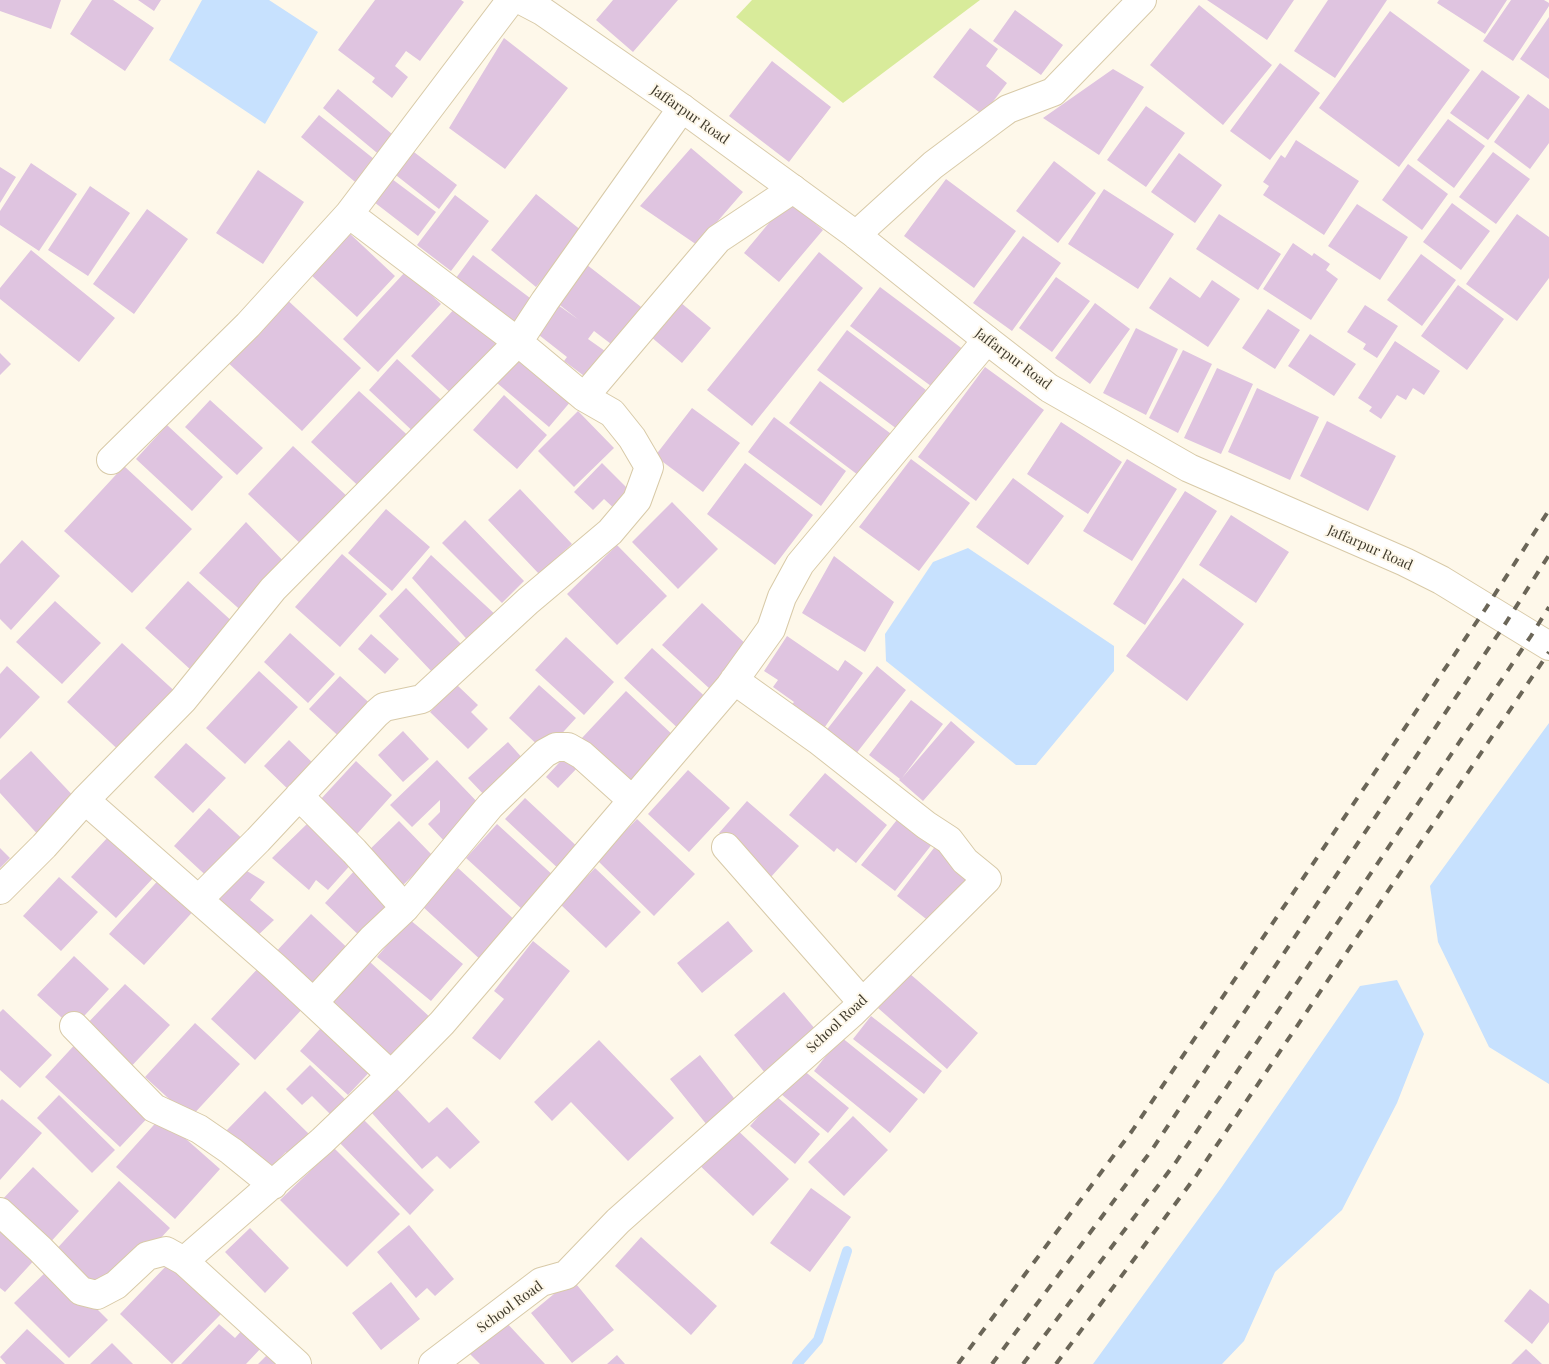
<!DOCTYPE html>
<html>
<head>
<meta charset="utf-8">
<style>
  body { margin:0 }
  canvas { display:block; background:#fef8ea }
</style>
</head>
<body>
<canvas width="1549" height="1364"></canvas>
<script>
const c = document.querySelector('canvas').getContext('2d');
c.lineJoin = 'round';
function fillPath(path, color) { c.fillStyle = color; c.fill(path, 'evenodd'); }
const shape = rows => new Path2D(rows.map(r => 'M' + r).join(''));
function stroke(path, color, width, dash) { c.strokeStyle = color; c.lineWidth = width; c.lineCap = dash ? 'butt' : 'round'; c.setLineDash(dash || []); c.stroke(path); }
function label(font, color, halo, rows, align = 'center') {
  c.font = font + ' "Playfair Display",serif'; c.lineWidth = 4; c.setLineDash([]); c.textBaseline = 'middle'; c.strokeStyle = halo; c.fillStyle = color; for (const [text, x, y, turn = 0] of rows) {
    c.save(); c.translate(x, y); c.rotate((+turn || 0) * Math.PI / 180); c.textAlign = isNaN(turn) ? turn : align; if (halo) c.strokeText(text, 0, 0); c.fillText(text, 0, 0); c.restore();
  }
}
fillPath(shape([
  [752,0,980,0,843,103,736,17]
]), '#d8eb9a');
fillPath(shape([
  [202,0,269,0,318,32,265,124,169,60],
  [968,548,1114,646,1114,671,1036,765,1016,765,886,661,885,634,933,562],
  [1549,723,1549,1084,1489,1047,1438,942,1430,886],
  [1397,980,1424,1034,1397,1103,1342,1210,1275,1272,1244,1341,1222,1364,1093,1364,1221,1188,1360,986]
]), '#c7e1fe');
stroke(shape([
  [797,1364,818,1340,847,1251]
]), '#c7e1fe', 10);
fillPath(shape([
  [0,0,61,0,51,29,0,11],
  [92,0,113,0,154,28,125,71,70,34],
  [138,0,161,0,154,11],
  [375,0,461,0,464,2,420,61,406,51,395,66,408,77,392,98,372,82,375,78,338,50],
  [613,0,678,0,633,52,596,20],
  [1207,0,1294,0,1267,40],
  [1328,0,1387,0,1335,78,1294,51],
  [1439,0,1507,0,1485,34,1437,3],
  [1511,0,1544,0,1549,3,1549,6,1513,61,1483,41],
  [1199,5,1272,65,1223,125,1150,65],
  [1015,10,1063,45,1041,75,993,41],
  [1390,11,1470,70,1399,167,1319,108],
  [1549,17,1549,79,1520,59],
  [970,28,998,49,986,66,1007,83,983,115,933,77],
  [504,38,568,88,505,169,449,128],
  [772,61,831,107,789,162,729,116],
  [1280,63,1320,93,1270,160,1230,131],
  [1113,69,1144,87,1099,155,1043,118],
  [1482,70,1520,97,1488,140,1450,113],
  [338,89,398,139,382,157,323,108],
  [1528,94,1549,109,1549,143,1530,169,1494,142],
  [1146,106,1185,133,1146,187,1107,160],
  [319,115,379,163,360,186,301,137],
  [1448,119,1485,146,1454,188,1417,160],
  [1296,140,1359,181,1324,235,1263,195,1269,186,1263,182,1281,155,1285,158],
  [691,148,743,192,697,245,640,206],
  [410,149,457,185,439,209,392,172],
  [1493,152,1530,179,1496,224,1459,197],
  [1179,153,1222,185,1195,223,1151,192],
  [1054,161,1096,193,1058,243,1016,211],
  [31,163,77,194,39,251,0,225,0,211],
  [1408,164,1448,194,1422,230,1382,200],
  [0,167,16,177,0,203],
  [258,170,304,202,263,264,216,233],
  [392,179,436,212,418,236,374,202],
  [946,179,1016,231,974,288,904,236],
  [90,186,130,213,88,276,48,250],
  [1104,189,1174,234,1138,289,1068,244],
  [536,194,582,231,536,287,491,250],
  [455,195,489,221,451,271,417,245],
  [788,200,823,230,779,282,744,253],
  [1452,203,1490,231,1461,270,1423,242],
  [1357,204,1408,237,1380,280,1328,246],
  [147,209,188,239,134,314,93,284],
  [1219,214,1281,254,1258,290,1196,249],
  [1517,214,1549,237,1549,278,1517,321,1466,284],
  [348,232,395,276,357,317,310,274],
  [1023,236,1061,263,1012,331,973,303],
  [1293,243,1312,256,1314,253,1330,264,1326,270,1338,279,1311,320,1263,289],
  [31,250,115,318,79,362,0,299,0,288],
  [819,252,863,288,752,426,707,390],
  [1421,254,1456,280,1422,326,1387,300],
  [473,255,538,304,514,335,450,286],
  [582,261,645,310,615,347,594,331,588,339,605,351,599,358,595,384,564,361,567,357,530,328,551,300,579,320,552,299],
  [406,271,441,304,378,372,343,339],
  [1056,277,1090,301,1052,352,1019,328],
  [1170,277,1200,298,1212,280,1240,299,1208,347,1149,308],
  [1458,285,1504,319,1467,370,1421,336],
  [880,287,964,350,935,389,850,326],
  [283,296,361,368,302,431,224,359],
  [674,297,711,328,682,363,644,331],
  [1095,303,1130,329,1090,384,1055,358],
  [1365,305,1398,326,1377,358,1363,349,1366,344,1347,332],
  [457,306,503,348,456,398,411,356],
  [1268,309,1300,330,1275,369,1242,348],
  [1136,328,1178,349,1146,415,1103,393],
  [847,330,926,390,897,429,817,370],
  [1310,334,1356,364,1334,396,1288,366],
  [1395,341,1440,371,1424,395,1413,388,1406,400,1397,395,1381,419,1369,411,1372,407,1358,398],
  [1183,350,1212,364,1178,433,1149,418],
  [525,351,577,394,549,427,497,383],
  [0,353,11,364,0,375],
  [397,359,449,407,420,438,369,390],
  [985,367,1044,410,976,501,918,457],
  [1217,368,1253,384,1221,454,1184,438],
  [820,381,898,439,866,481,789,423],
  [1257,388,1319,417,1290,480,1228,452],
  [359,391,414,441,366,493,311,442],
  [504,395,547,435,517,469,473,430],
  [210,400,263,448,237,475,185,427],
  [692,408,740,443,703,492,655,456],
  [578,411,614,448,574,487,538,451],
  [774,417,846,471,821,506,748,452],
  [1327,421,1396,456,1368,511,1300,476],
  [1061,422,1122,462,1088,514,1027,474],
  [167,425,223,477,192,511,136,459],
  [293,446,349,498,304,547,248,494],
  [911,459,970,503,919,571,859,527],
  [1127,459,1177,489,1132,561,1083,531],
  [602,463,635,496,619,513,604,499,593,510,574,492],
  [745,463,813,515,775,565,707,514],
  [124,466,192,529,132,593,64,531],
  [1013,478,1064,516,1028,565,976,527],
  [520,489,572,544,539,574,488,520],
  [1185,491,1217,511,1145,625,1113,604],
  [672,502,718,549,678,589,632,542],
  [386,509,430,547,392,591,348,553],
  [1231,515,1289,552,1256,603,1199,565],
  [465,520,524,581,502,603,442,543],
  [246,522,287,565,246,615,199,573],
  [22,540,60,576,11,630,0,619,0,564],
  [617,545,667,596,617,645,567,594],
  [342,554,387,594,340,647,295,607],
  [431,555,498,617,472,645,412,578],
  [834,556,894,602,865,652,802,613],
  [1183,578,1244,624,1187,701,1126,656],
  [188,581,235,624,192,671,145,628],
  [406,588,462,645,433,673,379,616],
  [55,601,101,643,62,684,16,642],
  [702,603,749,647,710,689,662,645],
  [290,633,335,674,308,703,264,662],
  [371,634,399,659,385,674,358,649],
  [787,636,838,671,845,660,863,673,822,731,789,708,794,702,773,687,778,680,764,671],
  [566,637,614,682,584,715,535,670],
  [122,643,180,696,125,756,67,702],
  [652,648,711,702,683,733,624,678],
  [7,666,40,697,0,739,0,674],
  [877,666,906,690,855,755,825,732],
  [259,671,298,707,245,764,206,728],
  [340,676,376,709,345,742,309,709],
  [457,685,478,705,471,712,488,729,468,749,430,712],
  [539,685,576,718,545,752,509,718],
  [626,691,675,737,631,785,581,739],
  [911,700,943,724,902,778,951,721,975,742,923,801,899,780,900,779,869,755],
  [403,731,429,759,403,782,378,755],
  [289,740,317,767,292,793,264,766],
  [508,742,525,761,487,798,468,778],
  [186,743,226,778,193,813,154,777],
  [31,751,79,802,41,838,0,793,0,780],
  [568,753,580,765,558,788,546,777],
  [437,760,483,808,446,843,428,824,440,812,440,800,412,827,390,805],
  [356,761,392,795,357,834,320,800],
  [688,770,730,808,689,852,648,814],
  [825,773,887,825,856,863,837,848,834,852,789,815],
  [525,798,582,851,562,872,505,819],
  [747,801,799,846,770,878,719,833],
  [209,808,248,844,213,882,174,846],
  [904,811,937,838,895,891,861,865],
  [637,819,695,874,654,916,597,860],
  [399,821,433,856,399,889,365,854],
  [309,822,354,861,328,890,316,880,309,890,272,858],
  [497,824,555,877,524,911,466,858],
  [109,836,154,877,116,918,71,877],
  [937,844,976,874,935,926,897,896],
  [0,848,10,858,0,868],
  [458,868,518,923,483,962,422,906],
  [595,868,641,912,606,948,560,904],
  [356,869,394,904,363,939,325,903],
  [247,871,265,882,250,900,274,920,253,940,214,902],
  [164,874,198,906,144,965,109,934],
  [59,877,98,912,61,951,23,916],
  [311,914,354,954,316,993,274,954],
  [409,919,463,964,431,1001,377,957],
  [728,921,753,951,702,993,677,963],
  [533,941,570,971,500,1060,472,1038,504,999,494,991],
  [74,956,109,989,73,1028,37,995],
  [370,962,432,1019,389,1065,327,1008],
  [261,965,305,1006,255,1060,211,1019],
  [909,973,978,1033,947,1069,878,1008],
  [125,984,170,1025,127,1071,82,1029],
  [784,992,821,1036,770,1079,734,1035],
  [3,1009,52,1055,20,1088,0,1070,0,1012],
  [871,1016,942,1071,924,1094,853,1039],
  [329,1019,377,1064,348,1095,300,1051],
  [195,1023,240,1064,190,1118,145,1077],
  [841,1037,918,1099,890,1133,814,1071],
  [80,1039,155,1110,120,1147,45,1077],
  [599,1040,674,1118,628,1161,571,1102,552,1121,534,1102],
  [700,1055,741,1107,711,1130,670,1079],
  [310,1065,348,1102,333,1117,312,1096,302,1105,286,1089],
  [802,1069,849,1108,828,1133,781,1094],
  [397,1089,429,1123,447,1107,480,1142,450,1169,437,1156,422,1169,371,1112],
  [265,1091,309,1134,289,1155,286,1152,267,1171,226,1131],
  [59,1095,115,1150,92,1173,37,1118],
  [776,1096,820,1134,795,1164,750,1126],
  [2,1099,42,1133,0,1180,0,1101],
  [360,1116,434,1190,410,1215,336,1139],
  [853,1116,888,1150,844,1196,808,1162],
  [161,1117,220,1169,175,1219,116,1167],
  [731,1124,789,1179,753,1216,695,1161],
  [334,1148,400,1214,347,1267,280,1200],
  [33,1167,79,1211,46,1247,0,1202],
  [119,1181,170,1228,103,1301,52,1254],
  [811,1188,851,1217,810,1272,770,1243],
  [0,1219,39,1255,5,1292,0,1288],
  [409,1225,454,1279,435,1296,427,1288,416,1298,377,1252],
  [250,1228,289,1268,265,1293,225,1252],
  [641,1237,717,1306,691,1335,615,1266],
  [168,1264,221,1314,172,1364,120,1314],
  [53,1265,108,1320,69,1358,14,1303],
  [572,1279,614,1330,572,1363,531,1313],
  [391,1282,420,1319,381,1350,352,1313],
  [1530,1289,1549,1304,1549,1322,1532,1344,1504,1321],
  [505,1321,545,1364,480,1364,470,1354],
  [219,1324,235,1338,243,1329,262,1347,246,1364,181,1364],
  [27,1329,65,1364,6,1364,0,1357],
  [112,1343,133,1364,90,1364],
  [1526,1349,1542,1364,1511,1364],
  [270,1352,277,1364,258,1364],
  [617,1355,625,1364,607,1364]
]), '#dfc4e0');
const street = shape([
  [856,235,933,165,997,117,1008,109,1053,92,1142,0],
  [584,397,718,239,793,189],
  [111,460,248,325,349,214,511,0],
  [299,796,354,851,405,908,372,939,314,1002],
  [85,800,275,967,391,1075],
  [726,847,862,1002],
  [0,890,44,846,85,800,183,700,273,589,518,342,545,301,682,108],
  [199,899,258,840,377,713,384,707,422,699,528,601,610,532,637,500,649,467,632,438,612,413,584,397,518,342,349,214],
  [405,908,490,806,545,753,556,747,568,747,582,755,632,800],
  [74,1026,154,1108,199,1129,231,1151,273,1185],
  [0,1212,40,1249,81,1291,97,1295,116,1285,147,1256,166,1251,184,1261,297,1364],
  [184,1261,322,1141,391,1075,442,1023,730,686,771,629,782,597,800,564,987,340],
  [433,1364,541,1282,566,1275,618,1221,852,1013,987,879,965,861,949,840,926,825,818,740,734,680]
]);
const secondary = shape([
  [521,0,542,11,682,108,856,235,987,340,1049,388,1189,468,1405,562,1441,580,1549,646]
]);
stroke(street, '#d8caa8', 30);
stroke(secondary, '#d8caa8', 30);
stroke(street, '#fff', 28);
stroke(secondary, '#fff', 28);
stroke(shape([
  [958,1364,1132,1131,1486,608,1549,510],
  [992,1364,1151,1151,1507,621,1549,555],
  [1023,1364,1176,1162,1531,636,1549,607],
  [1056,1364,1196,1176,1549,652]
]), '#6b6658', 4, [9, 9]);
label('14px', '#403b2d', '#fef8ea', [
  ["Jaffarpur Road",690,115,35],
  ["Jaffarpur Road",1013,359,37],
  ["Jaffarpur Road",1370,548,24],
  ["School Road",837,1024,-43],
  ["School Road",510,1307,-36]
]);
</script>
</body>
</html>
